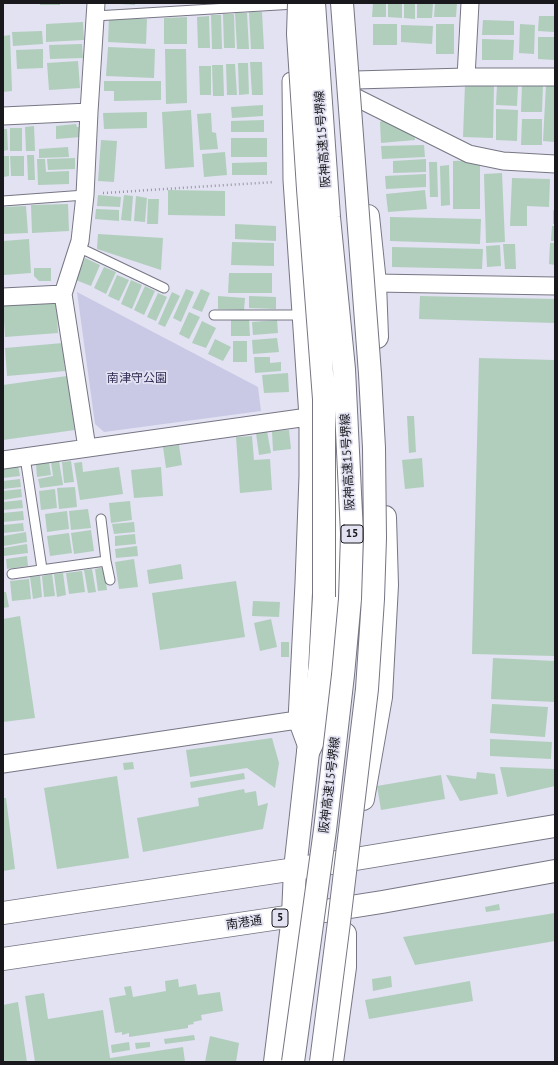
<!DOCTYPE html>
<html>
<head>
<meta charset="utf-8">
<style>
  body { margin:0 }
  #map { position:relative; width:558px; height:1065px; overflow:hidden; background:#e2e2f2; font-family:"PT Sans",sans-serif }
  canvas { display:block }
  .frame { position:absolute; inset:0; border:4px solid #18181d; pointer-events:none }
</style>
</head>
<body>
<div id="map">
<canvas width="558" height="1065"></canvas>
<div class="frame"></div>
</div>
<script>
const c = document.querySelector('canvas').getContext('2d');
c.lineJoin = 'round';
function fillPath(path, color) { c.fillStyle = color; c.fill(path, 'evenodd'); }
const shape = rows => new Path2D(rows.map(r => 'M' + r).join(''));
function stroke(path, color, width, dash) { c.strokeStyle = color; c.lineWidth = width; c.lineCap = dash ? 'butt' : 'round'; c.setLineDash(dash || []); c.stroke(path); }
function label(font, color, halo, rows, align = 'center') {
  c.font = font + ' "PT Sans","Noto Sans JP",sans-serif'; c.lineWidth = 3.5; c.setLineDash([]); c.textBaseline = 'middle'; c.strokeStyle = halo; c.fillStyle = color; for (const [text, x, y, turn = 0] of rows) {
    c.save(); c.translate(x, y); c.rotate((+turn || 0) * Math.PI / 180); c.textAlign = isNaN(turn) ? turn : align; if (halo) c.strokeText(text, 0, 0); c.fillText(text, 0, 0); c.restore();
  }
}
fillPath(shape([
  [77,292,258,387,261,411,104,432,95,424]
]), '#c9c9e5');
fillPath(shape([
  [40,3,60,3,60,5,40,5],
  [121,3,135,3,135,5,121,4],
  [373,3,386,3,386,17,372,17],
  [388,3,402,3,402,18,388,17],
  [404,3,415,3,415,19,404,18],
  [417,3,433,3,432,18,417,18],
  [435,3,457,3,456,17,434,17],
  [249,12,262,12,264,49,251,49],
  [235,13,247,13,249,49,237,49],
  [223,14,234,14,235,48,224,48],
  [211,15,221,15,222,49,212,49],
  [209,16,210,48,198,48,197,17],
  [539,16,555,16,554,32,538,31],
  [187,17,187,44,164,44,164,18],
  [109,18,147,19,146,44,108,42],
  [483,20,514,21,514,35,482,35],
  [83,22,84,40,46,42,46,24],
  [373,24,397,24,397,45,373,45],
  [436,24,454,24,454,54,436,54],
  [520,24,535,25,534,54,519,53],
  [401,25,433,26,432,44,401,42],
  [42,31,43,44,13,46,12,32],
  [10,35,12,91,3,92,3,36],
  [538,37,554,37,554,60,538,59],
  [482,39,514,40,513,60,482,60],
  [82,44,83,58,50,59,49,45],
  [108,47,155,49,154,78,106,76],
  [43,49,43,68,17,69,16,50],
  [165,49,186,49,187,103,166,104],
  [78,61,80,88,49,90,47,63],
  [250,62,262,62,263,95,252,95],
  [238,63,248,63,249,94,239,95],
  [226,64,235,64,237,95,227,95],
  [212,65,223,65,224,96,213,96],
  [199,66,211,66,211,95,200,95],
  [104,81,161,81,161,100,114,101,114,91,104,91],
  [465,84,494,84,493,138,463,137],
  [522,84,543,85,542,112,521,112],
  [546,84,555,85,555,142,543,141],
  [497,85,518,86,517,106,496,105],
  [263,105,263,116,232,118,231,107],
  [496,109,518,110,517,141,496,140],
  [191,110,194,167,165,169,162,112],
  [147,112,147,128,104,129,103,113],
  [211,113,212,132,216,133,218,149,200,150,197,114],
  [387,118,414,134,415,140,381,143,380,122],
  [522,119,542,119,542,145,521,145],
  [264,120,264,132,231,132,231,121],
  [76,124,77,127,80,127,81,137,56,139,56,126],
  [34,126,35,151,26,151,25,127],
  [10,128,22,128,22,151,10,151],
  [3,129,7,129,8,150,3,151],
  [231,138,267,138,267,157,231,157],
  [101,140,117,141,114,182,98,181],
  [424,145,425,157,382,159,381,146],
  [68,147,69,157,39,158,39,149],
  [225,152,227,175,204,177,202,154],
  [27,155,34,155,35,180,28,180],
  [3,156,9,156,9,176,3,177],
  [10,156,24,156,24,176,11,176],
  [75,158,75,169,48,170,47,159],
  [37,159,45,159,46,172,69,171,69,184,38,185],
  [426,159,426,172,393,173,393,161],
  [480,160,480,209,453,209,453,161],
  [267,162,267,175,232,175,232,163],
  [429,162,437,162,438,197,430,197],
  [449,165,450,205,441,206,440,166],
  [502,173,505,242,486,243,484,174],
  [426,174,426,187,386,189,385,176],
  [512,178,550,179,549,207,527,206,527,226,510,226],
  [168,190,225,191,225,216,168,215],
  [425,190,427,209,388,212,386,194],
  [98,195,121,197,120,207,97,206],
  [124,195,133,196,131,221,121,220],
  [136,196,147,198,145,222,134,221],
  [148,199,159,199,158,224,147,224],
  [68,204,69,231,32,233,31,205],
  [26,206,28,233,3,234,3,207],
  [96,209,119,210,119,221,95,219],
  [553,210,555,211,555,224,553,224],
  [390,217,481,219,480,244,390,241],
  [235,224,276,226,276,241,235,239],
  [552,226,555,226,555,241,551,241],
  [98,234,163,238,161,270,97,249],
  [29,239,31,273,4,275,3,241],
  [232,242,274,243,274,266,231,265],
  [550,243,555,243,555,265,549,264],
  [503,244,515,244,516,269,505,269],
  [500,245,501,266,487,267,486,246],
  [392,247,483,249,482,269,392,267],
  [85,258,100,265,91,286,76,280],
  [104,267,116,272,106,294,94,288],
  [34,268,51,268,51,281,39,281,34,276],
  [229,273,272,273,272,293,228,293],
  [117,275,129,280,119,301,108,296],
  [131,280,142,285,132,309,121,304],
  [145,286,155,291,144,315,134,310],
  [186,289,194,292,181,322,173,318],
  [201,289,210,293,202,312,192,308],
  [172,292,180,296,165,327,158,324],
  [158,293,167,297,156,321,147,317],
  [218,296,245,298,244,310,218,309],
  [249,296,276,297,276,309,249,308],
  [420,296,555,299,555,323,419,319],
  [56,301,58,333,5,337,3,305],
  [189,312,200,317,189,339,179,334],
  [249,319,250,336,231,336,231,320],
  [277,320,278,333,253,335,252,322],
  [202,321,216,328,206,348,192,343],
  [277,338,279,352,253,354,252,340],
  [215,339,231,347,223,361,208,354],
  [233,341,247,341,247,362,233,362],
  [63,343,65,371,7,376,5,348],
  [254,357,270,357,270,363,281,362,281,371,255,373],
  [479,358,555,360,555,656,472,654],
  [288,373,289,392,264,393,262,375],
  [67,376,75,430,3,440,3,385],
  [407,416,414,416,416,452,409,453],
  [289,430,291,449,273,451,272,431],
  [267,431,271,453,259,455,256,433],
  [252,436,254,460,270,459,272,490,240,493,236,437],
  [179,445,182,465,166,468,163,447],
  [422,458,424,487,405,489,402,460],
  [59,461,63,485,40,488,38,479,53,476,51,462],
  [71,461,74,482,64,483,62,462],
  [49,462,51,475,37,477,36,464],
  [82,462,83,472,119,467,123,494,80,500,74,463],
  [18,465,20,476,3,478,3,467],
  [161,467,163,496,134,498,131,470],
  [20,479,21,487,3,489,3,481],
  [75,487,77,507,59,509,57,488],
  [21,489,22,497,3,500,3,491],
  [55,489,57,508,41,510,39,491],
  [22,500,23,508,3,510,3,502],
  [130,501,132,520,111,523,109,503],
  [88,509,91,528,71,530,69,511],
  [23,511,24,520,3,522,3,513],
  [67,511,69,529,47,532,45,514],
  [134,522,135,532,114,534,112,524],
  [23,523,24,531,3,533,3,525],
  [91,530,94,551,74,554,71,533],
  [26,532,27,542,4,546,3,536],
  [69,533,72,553,50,556,47,536],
  [135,534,136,544,115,546,115,536],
  [27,544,28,553,4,556,3,548],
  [137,546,138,556,116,558,115,549],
  [27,556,28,566,7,569,6,559],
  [134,559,138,587,119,589,115,562],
  [181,564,183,579,149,584,147,570],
  [104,567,107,590,98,591,95,569],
  [92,569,96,592,88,593,84,570],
  [82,571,85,592,69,594,66,573],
  [63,573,66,595,57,597,54,574],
  [52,574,55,596,44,597,42,576],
  [40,576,42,597,33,599,30,577],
  [29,579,31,599,12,601,10,581],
  [236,581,245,637,160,650,152,593],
  [3,592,6,592,9,607,3,608],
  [253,601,280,602,279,617,252,616],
  [20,616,35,718,3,722,3,619],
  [271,619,277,647,260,651,254,623],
  [281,642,289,642,289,657,281,657],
  [493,658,555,661,555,702,491,699],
  [492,704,548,707,545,737,490,733],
  [272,738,279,763,275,788,247,768,190,777,186,750],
  [490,739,552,742,551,759,490,756],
  [133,762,134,769,124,770,123,763],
  [500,767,555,769,555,786,507,797],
  [477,772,495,774,498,794,460,801,446,775,476,779],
  [244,773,245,779,191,788,190,782],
  [441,775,445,799,381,810,377,786],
  [117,776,129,858,57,869,44,788],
  [244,789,245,793,256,791,258,806,268,803,263,829,143,852,137,818,199,806,198,798],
  [3,798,6,798,15,869,3,871],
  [499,904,500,910,486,912,485,907],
  [555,913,555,941,415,965,403,937],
  [391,976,392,987,373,991,372,979],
  [178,979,179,987,196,984,198,995,220,992,223,1011,201,1015,202,1020,193,1022,194,1024,188,1025,188,1028,129,1037,129,1033,122,1035,122,1032,115,1033,109,998,126,995,124,987,131,986,133,997,166,991,165,981],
  [470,981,473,1001,369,1019,365,1000],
  [44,993,48,1019,103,1010,110,1058,183,1047,185,1062,35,1062,25,996],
  [18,1002,27,1062,3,1062,3,1005],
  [194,1035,195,1040,165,1044,164,1039],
  [210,1036,239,1043,236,1062,205,1062],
  [129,1042,130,1050,112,1053,111,1045],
  [150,1042,150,1047,136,1049,135,1043]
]), '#b1cebc');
const service = shape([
  [95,16,295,4],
  [3,201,85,195],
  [78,247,164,288],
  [214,315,301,315],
  [25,457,42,569],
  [101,519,106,561,110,580],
  [12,574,106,561]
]);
const minor = shape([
  [466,77,470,3],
  [355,80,466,77,555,77],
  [291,81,292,180,308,417,308,476,304,583,297,720,308,750],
  [357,98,469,154,503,161,555,164],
  [3,116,89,112],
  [375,283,555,286],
  [3,297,63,294],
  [87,448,63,294,80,241,85,195,89,112,96,3],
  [3,460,308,417],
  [3,764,297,720]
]);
const tertiary = shape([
  [368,216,375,283,377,337],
  [363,799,381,697,387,585,385,517],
  [275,1062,293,916,295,869,308,752,329,708,339,573,337,474,333,404],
  [332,1062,345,967,345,934]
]);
const primary = shape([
  [3,913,295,869,555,826],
  [3,959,293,916,382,902,555,871]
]);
const motorway = shape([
  [308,752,320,665,324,597]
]);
stroke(service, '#767684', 11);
stroke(minor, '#767684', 19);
stroke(tertiary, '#767684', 24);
stroke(primary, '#767684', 24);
stroke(motorway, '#767684', 24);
stroke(shape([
  [103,193,274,182]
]), '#9696a2', 2.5, [1, 3]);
stroke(service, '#fff', 9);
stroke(minor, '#fff', 17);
stroke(tertiary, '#fff', 22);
stroke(primary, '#fff', 22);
stroke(motorway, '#fff', 22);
const motorwayBridge = shape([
  [299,3,298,34,308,189,324,399,324,597],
  [293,1062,325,830,343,675,350,599,352,534,344,369,329,217,314,3],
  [321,1062,339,922,367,689,373,599,375,538,374,448,370,374,342,3]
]);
stroke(motorwayBridge, '#767684', 24, []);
stroke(motorwayBridge, '#fff', 22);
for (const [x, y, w] of [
  [352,534,22],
  [280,918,16]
]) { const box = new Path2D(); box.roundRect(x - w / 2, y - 9, w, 18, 3); c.fillStyle = '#e2e2f2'; c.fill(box); stroke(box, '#18181d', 1); }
label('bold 11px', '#18181d', null, [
  ["15",352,534],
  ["5",280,918]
]);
label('12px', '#18181d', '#e2e2f2', [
  ["阪神高速15号堺線",323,139,-94],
  ["阪神高速15号堺線",348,462,-93],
  ["阪神高速15号堺線",330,785,-83],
  ["南港通",244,923,-8]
]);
label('12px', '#2f2a52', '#e2e2f2', [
  ["南津守公園",137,379]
]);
</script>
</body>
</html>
